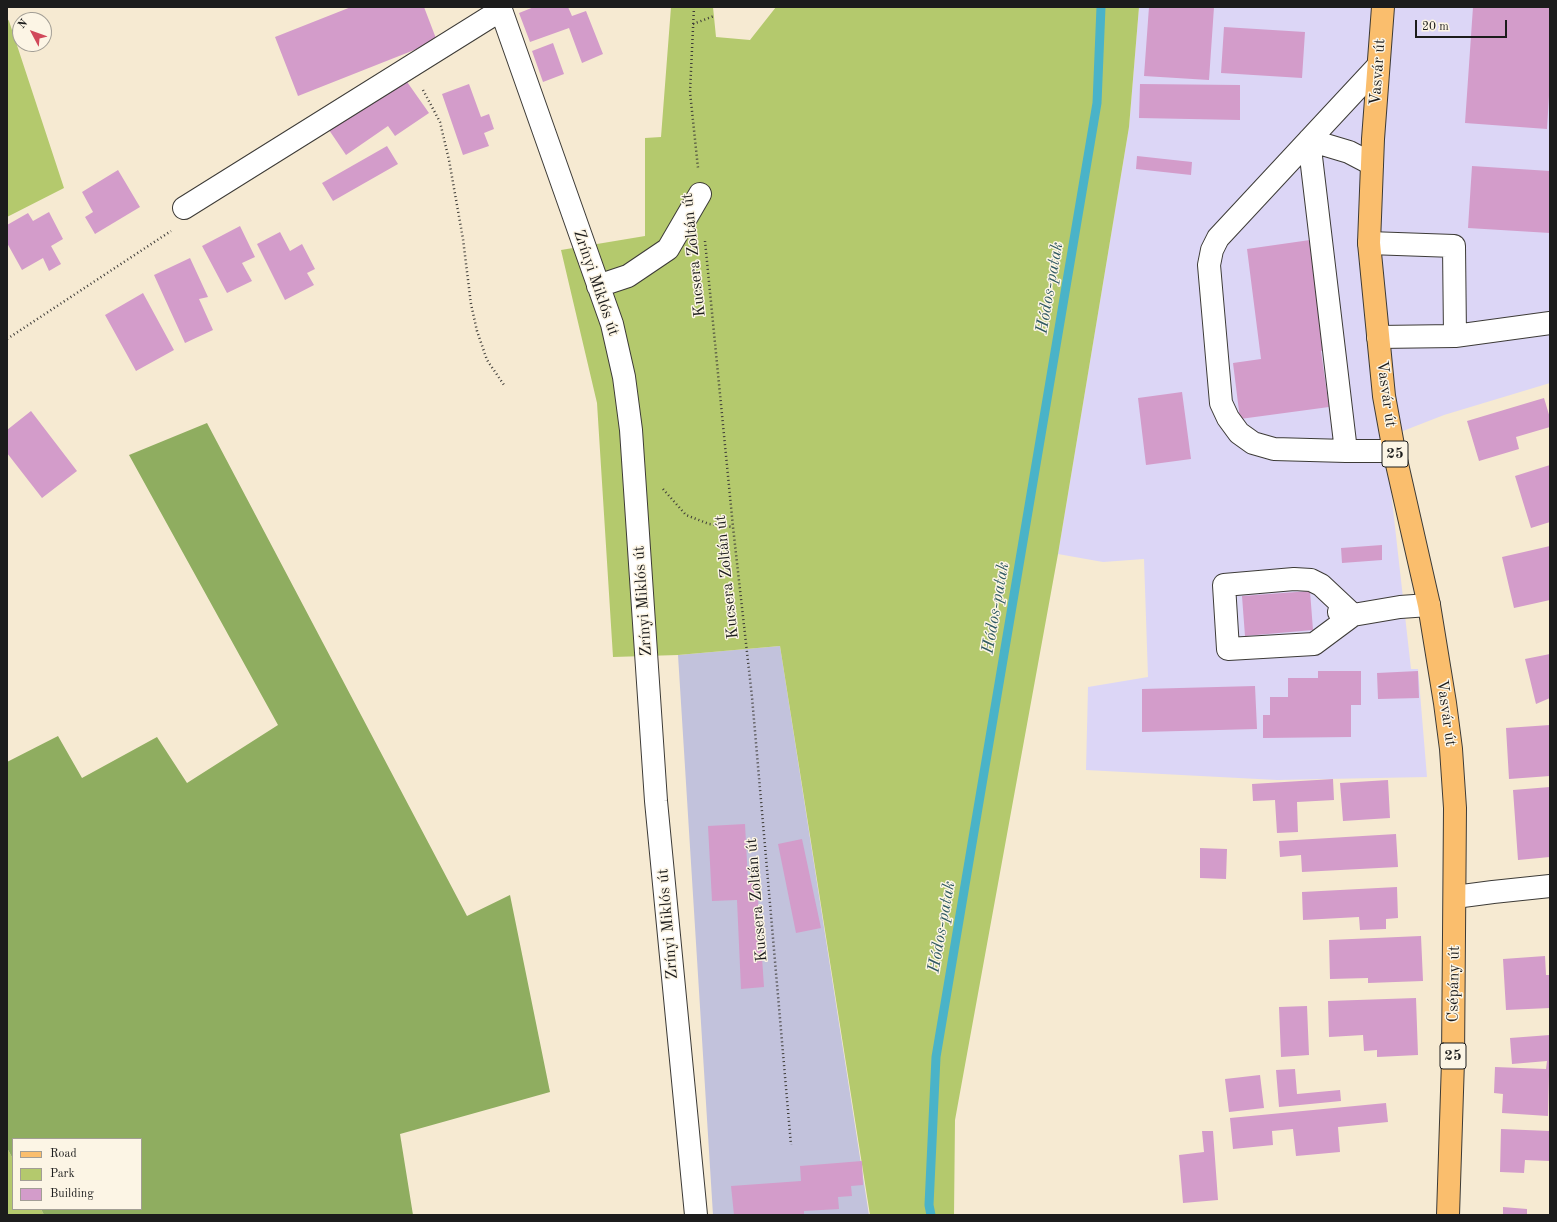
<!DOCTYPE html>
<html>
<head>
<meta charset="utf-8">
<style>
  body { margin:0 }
  #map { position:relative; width:1557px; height:1222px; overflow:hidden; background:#f6ead2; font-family:"Old Standard TT",serif }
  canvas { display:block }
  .frame { position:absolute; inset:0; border:8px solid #1c1c1c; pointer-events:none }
  .legend { position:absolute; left:12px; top:1138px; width:130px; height:72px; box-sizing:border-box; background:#fcf5e5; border:1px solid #a29e95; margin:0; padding:5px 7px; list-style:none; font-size:12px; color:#1c1c1c }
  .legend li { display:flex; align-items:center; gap:8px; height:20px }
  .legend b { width:20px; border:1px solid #a29e95 }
  .north { position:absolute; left:12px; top:12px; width:40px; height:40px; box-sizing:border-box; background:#fcf5e5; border:1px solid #a29e95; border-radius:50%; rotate:311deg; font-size:11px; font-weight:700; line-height:16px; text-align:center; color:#1c1c1c }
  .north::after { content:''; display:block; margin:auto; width:14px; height:18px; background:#d1495b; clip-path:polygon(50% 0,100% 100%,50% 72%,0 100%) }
  .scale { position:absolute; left:1415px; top:20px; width:92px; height:18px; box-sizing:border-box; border:2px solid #1c1c1c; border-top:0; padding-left:5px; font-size:12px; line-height:14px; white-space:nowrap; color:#1c1c1c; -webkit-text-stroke:3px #fcf5e5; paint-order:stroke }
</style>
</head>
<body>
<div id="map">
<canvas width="1557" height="1222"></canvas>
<div class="frame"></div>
<ul class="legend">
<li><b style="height:5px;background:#fabe6d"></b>Road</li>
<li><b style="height:11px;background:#b4c96d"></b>Park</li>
<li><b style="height:11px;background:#d39cca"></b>Building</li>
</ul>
<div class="north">N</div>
<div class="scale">20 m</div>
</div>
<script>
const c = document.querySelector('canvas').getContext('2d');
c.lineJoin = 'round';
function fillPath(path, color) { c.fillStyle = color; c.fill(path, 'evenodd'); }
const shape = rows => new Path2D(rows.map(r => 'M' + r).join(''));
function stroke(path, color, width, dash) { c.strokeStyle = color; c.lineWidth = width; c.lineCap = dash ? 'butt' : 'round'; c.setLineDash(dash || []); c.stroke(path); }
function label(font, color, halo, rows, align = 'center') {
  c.font = font + ' "Old Standard TT",serif'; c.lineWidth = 3; c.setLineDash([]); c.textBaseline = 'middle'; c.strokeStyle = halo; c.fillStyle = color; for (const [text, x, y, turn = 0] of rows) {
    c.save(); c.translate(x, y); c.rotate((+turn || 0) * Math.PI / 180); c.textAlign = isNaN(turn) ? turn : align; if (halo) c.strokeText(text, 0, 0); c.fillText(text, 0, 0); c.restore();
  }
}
fillPath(shape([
  [1139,7,1550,7,1550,383,1444,415,1385,438,1411,669,1418,669,1427,777,1277,780,1086,770,1088,687,1148,677,1144,559,1103,562,1058,554,1129,127]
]), '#dcd6f6');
fillPath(shape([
  [780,646,869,1215,713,1215,678,655]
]), '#c2c2dc');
fillPath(shape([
  [671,7,713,7,716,37,750,40,776,7,1139,7,1129,127,1058,554,955,1120,954,1215,870,1215,780,646,678,655,613,657,597,403,561,250,645,236,645,138,661,137],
  [7,18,9,21,64,188,7,217],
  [7,1148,13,1159,13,1209,41,1209,44,1215,7,1215]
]), '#b4c96d');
fillPath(shape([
  [207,423,467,916,510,895,550,1092,400,1134,413,1215,44,1215,41,1209,141,1209,141,1139,13,1139,13,1159,7,1148,7,762,58,736,82,778,157,737,187,783,278,725,129,455]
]), '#8fad60');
stroke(shape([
  [931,1215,929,1205,936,1057,1097,103,1101,7]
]), '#4ab3c8', 9);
fillPath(shape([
  [351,7,424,7,437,41,298,96,275,37],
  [534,7,568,7,572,16,586,11,603,54,582,63,569,28,530,42,519,13],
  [1149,7,1214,7,1209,80,1144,76],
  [1473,7,1550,7,1550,79,1547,129,1465,123],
  [1224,27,1305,32,1302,78,1221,73],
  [553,43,564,74,543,82,532,51],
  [405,79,429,113,395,136,388,126,346,155,329,130],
  [469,84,481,117,489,114,494,129,484,133,489,146,463,155,442,94],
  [1140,84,1240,85,1240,120,1139,118],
  [387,146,398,164,333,201,322,183],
  [1137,156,1192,162,1191,175,1136,169],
  [1472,166,1550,171,1550,233,1468,228],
  [118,170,140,207,95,234,85,217,93,212,82,192],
  [49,212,63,239,51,246,61,264,49,271,43,258,22,270,7,243,7,225,28,213,33,221],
  [240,226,255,257,242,263,252,281,227,293,202,246],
  [280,232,290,251,302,244,315,269,307,273,314,285,285,300,257,244],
  [1317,239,1331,350,1321,351,1329,407,1240,419,1233,363,1261,359,1247,249],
  [190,258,208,297,199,299,213,330,185,343,154,275],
  [143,293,174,350,136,371,105,315],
  [1182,392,1191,459,1146,465,1138,398],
  [1544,398,1550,418,1550,427,1516,437,1519,449,1479,461,1467,421],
  [31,411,77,471,42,498,7,453,7,430],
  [1550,465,1550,522,1531,528,1515,476],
  [1382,545,1382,560,1342,563,1341,548],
  [1550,546,1550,600,1514,608,1502,557],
  [1310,591,1313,630,1245,636,1242,596],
  [1550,654,1550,698,1536,704,1525,659],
  [1318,671,1361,671,1361,705,1351,705,1351,737,1263,738,1263,715,1270,715,1270,697,1288,697,1288,678,1318,678],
  [1418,671,1419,698,1378,699,1377,673],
  [1255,686,1257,729,1142,732,1142,689],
  [1550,725,1550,776,1509,779,1506,728],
  [1333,779,1334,800,1297,802,1298,832,1277,833,1275,800,1253,801,1252,784],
  [1388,780,1390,818,1343,821,1340,783],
  [1550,787,1550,857,1518,860,1513,790],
  [745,824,748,880,757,882,764,987,741,989,737,900,712,901,708,826],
  [1396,834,1398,867,1302,872,1301,855,1280,857,1279,841],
  [802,839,821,928,796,933,778,844],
  [1200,848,1227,849,1226,879,1200,878],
  [1397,887,1398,918,1386,919,1386,929,1360,930,1359,917,1303,920,1302,892],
  [1421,936,1423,981,1368,983,1368,978,1330,979,1329,940],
  [1545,956,1546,975,1550,975,1550,1008,1506,1010,1503,959],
  [1416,998,1418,1055,1377,1057,1377,1050,1364,1051,1363,1035,1329,1037,1328,1001],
  [1307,1006,1309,1055,1281,1057,1279,1007],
  [1550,1035,1548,1116,1502,1113,1503,1094,1494,1093,1495,1067,1546,1069,1547,1061,1512,1064,1510,1038],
  [1295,1069,1297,1094,1340,1090,1341,1101,1279,1107,1276,1070],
  [1260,1075,1264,1108,1229,1112,1225,1079],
  [1386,1103,1388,1122,1338,1127,1340,1152,1296,1156,1293,1129,1272,1131,1273,1145,1233,1149,1230,1118],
  [1501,1129,1550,1131,1550,1161,1525,1160,1524,1173,1500,1172],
  [1202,1131,1213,1131,1218,1200,1183,1203,1179,1155,1204,1152],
  [862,1161,863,1185,851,1186,852,1196,838,1197,839,1209,804,1211,804,1215,734,1215,731,1186,801,1181,800,1166],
  [1503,1207,1527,1209,1527,1215,1503,1215]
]), '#d39cca');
const minor = shape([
  [500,7,612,324,624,377,631,430,656,801,696,1215],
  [1378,66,1218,238,1212,250,1209,265,1221,403,1228,418,1239,433,1253,443,1274,449,1346,451,1394,451],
  [184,208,501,10],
  [1369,243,1454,246,1455,336,1378,337],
  [598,286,628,276,668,249,700,194],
  [1455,336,1550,323],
  [1346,451,1309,140,1349,152,1372,164],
  [1294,579,1311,580,1321,585,1353,615,1314,644,1228,649,1224,585,1294,579],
  [1339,612,1353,615,1400,607,1429,605],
  [1455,897,1493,892,1550,886]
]);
const major = shape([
  [1383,7,1373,139,1369,243,1384,396,1394,451,1429,605,1445,703,1451,749,1455,808,1453,1061,1448,1215]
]);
stroke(minor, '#3d3b37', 24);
stroke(major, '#3d3b37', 24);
stroke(shape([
  [694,7,690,92,698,168],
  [693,24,714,16],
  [423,90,440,122,449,160,463,239,471,304,477,331,487,360,504,385],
  [705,241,733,527,752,697,791,1145],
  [7,339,171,231],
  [663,489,686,515,709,524,733,527]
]), '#3d3b37', 2.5, [1, 3]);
stroke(minor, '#fff', 22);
stroke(major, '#fabe6d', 22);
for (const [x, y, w] of [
  [1395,454,26],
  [1453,1056,26]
]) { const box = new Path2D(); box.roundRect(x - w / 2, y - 13, w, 26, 3); c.fillStyle = '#fcf5e5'; c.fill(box); stroke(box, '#1c1c1c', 1); }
label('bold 15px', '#1c1c1c', null, [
  ["25",1395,454],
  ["25",1453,1056]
]);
label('16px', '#1c1c1c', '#fcf5e5', [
  ["Vasvár út",1378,72,-86],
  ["Kucsera Zoltán út",694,255,-96],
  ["Zrínyi Miklós út",596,283,71],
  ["Vasvár út",1386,394,82],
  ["Kucsera Zoltán út",727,577,-96],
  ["Zrínyi Miklós út",643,601,-94],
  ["Vasvár út",1446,713,82],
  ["Kucsera Zoltán út",757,900,-95],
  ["Zrínyi Miklós út",668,924,-95],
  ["Csépány út",1454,984,-89]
]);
label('italic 17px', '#2e5861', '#fcf5e5', [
  ["Hódos-patak",1050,288,-80],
  ["Hódos-patak",996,608,-80],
  ["Hódos-patak",942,927,-80]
]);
</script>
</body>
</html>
